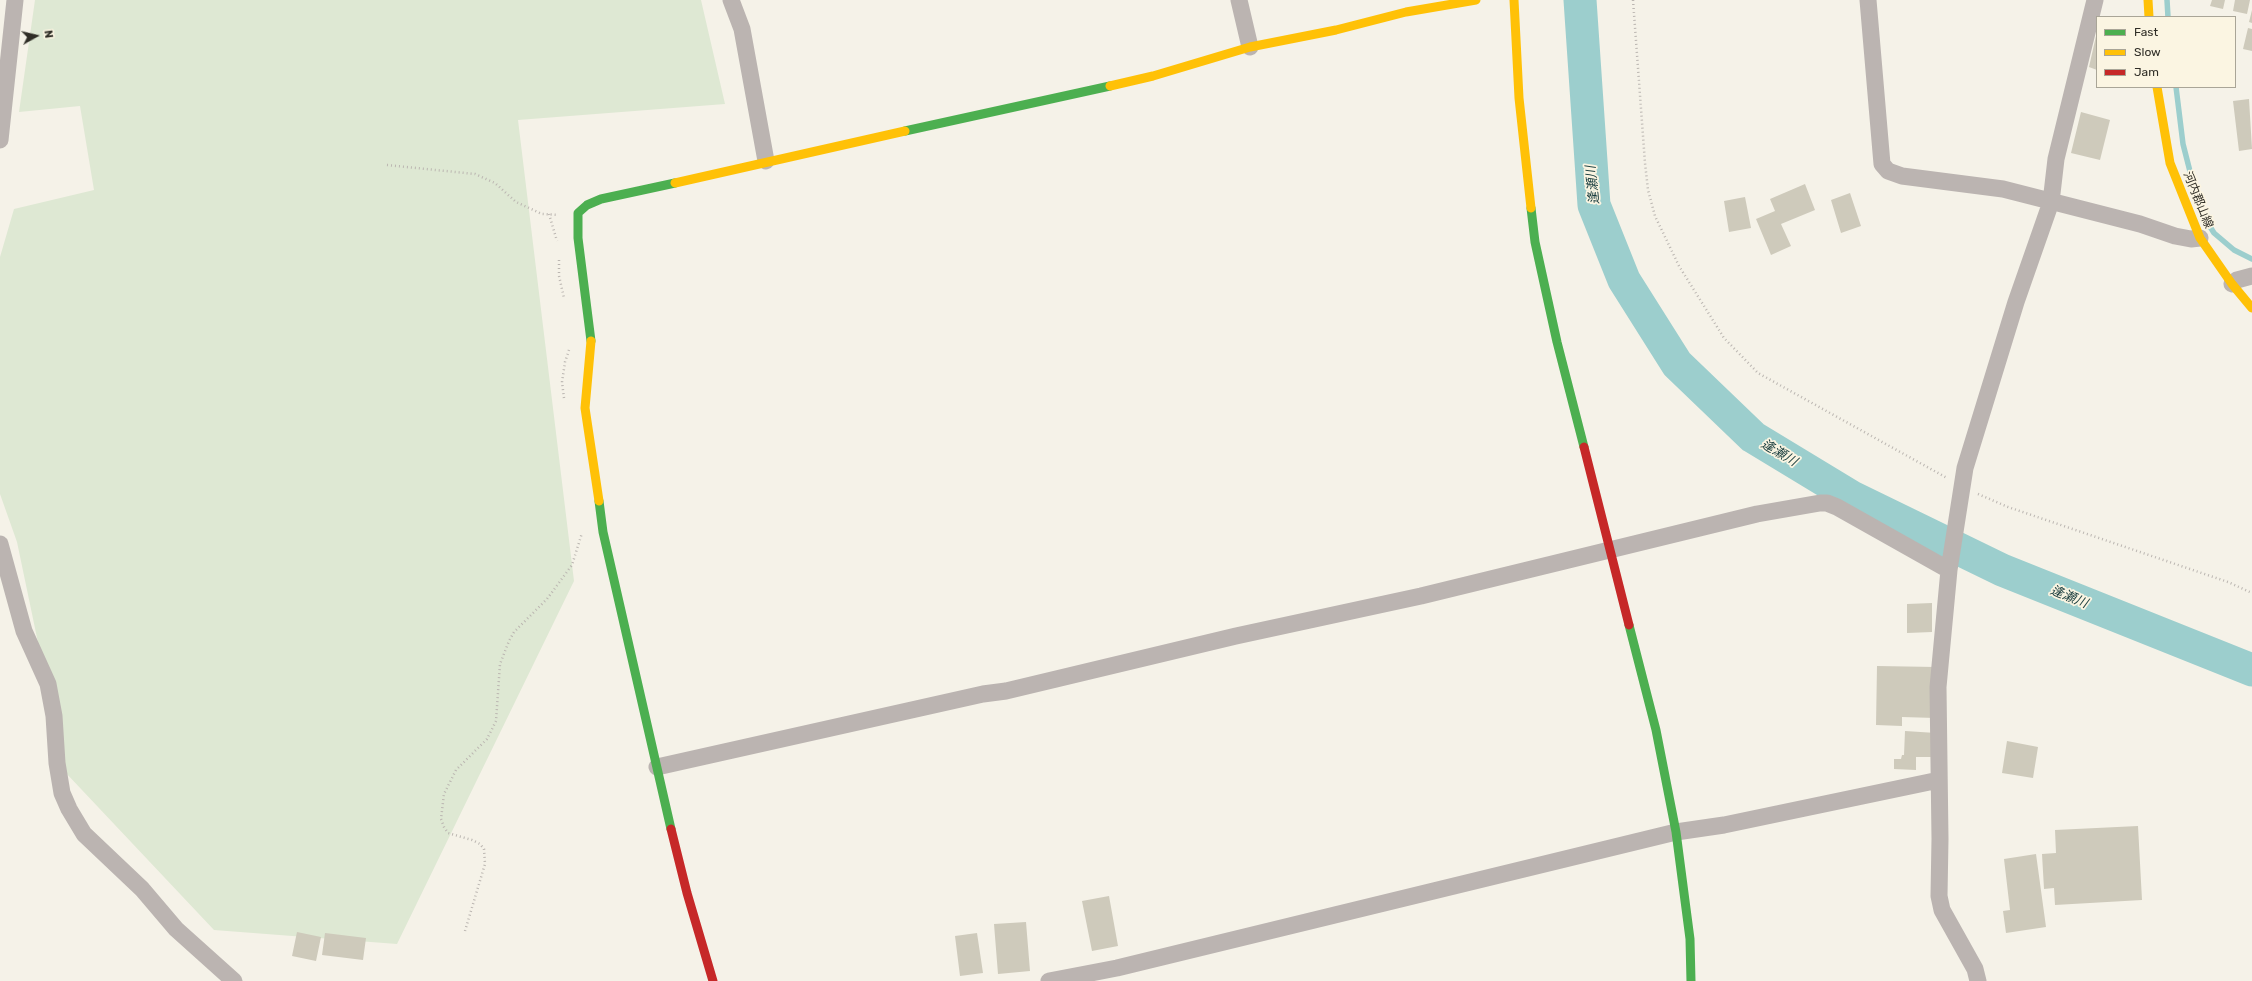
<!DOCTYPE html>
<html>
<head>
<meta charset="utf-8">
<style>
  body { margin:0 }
  #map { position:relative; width:2252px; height:981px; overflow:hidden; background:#f5f2e8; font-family:Rubik,sans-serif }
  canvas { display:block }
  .legend { position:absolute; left:2096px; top:16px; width:140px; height:72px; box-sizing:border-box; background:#fbf5e2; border:1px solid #a9a597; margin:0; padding:5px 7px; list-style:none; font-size:12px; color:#2f2d26 }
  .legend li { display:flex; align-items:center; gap:8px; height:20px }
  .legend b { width:20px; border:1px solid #a9a597 }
  .north { position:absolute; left:16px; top:16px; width:40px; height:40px; -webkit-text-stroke:3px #fbf5e2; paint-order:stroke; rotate:82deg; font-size:11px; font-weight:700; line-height:16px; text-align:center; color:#2f2d26 }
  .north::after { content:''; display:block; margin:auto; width:14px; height:18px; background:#2f2d26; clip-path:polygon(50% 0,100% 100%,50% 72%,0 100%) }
</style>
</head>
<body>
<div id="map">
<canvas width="2252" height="981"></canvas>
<ul class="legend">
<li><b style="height:5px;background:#4caf50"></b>Fast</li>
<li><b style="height:5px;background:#ffc107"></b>Slow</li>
<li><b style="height:5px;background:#c62828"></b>Jam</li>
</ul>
<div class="north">N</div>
</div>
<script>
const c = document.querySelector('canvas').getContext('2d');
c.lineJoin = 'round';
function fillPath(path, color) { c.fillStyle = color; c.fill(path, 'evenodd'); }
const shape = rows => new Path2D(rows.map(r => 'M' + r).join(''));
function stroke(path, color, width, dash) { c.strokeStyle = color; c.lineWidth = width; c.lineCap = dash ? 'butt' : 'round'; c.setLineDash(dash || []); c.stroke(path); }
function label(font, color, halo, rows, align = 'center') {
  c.font = font + ' Rubik,"Noto Sans JP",sans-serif'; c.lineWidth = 3.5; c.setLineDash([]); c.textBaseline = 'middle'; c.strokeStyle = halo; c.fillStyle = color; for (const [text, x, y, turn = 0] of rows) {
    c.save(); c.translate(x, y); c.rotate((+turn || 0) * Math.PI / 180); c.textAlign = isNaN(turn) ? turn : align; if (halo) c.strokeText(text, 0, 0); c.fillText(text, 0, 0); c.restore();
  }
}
fillPath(shape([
  [35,0,701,0,725,104,518,120,574,581,397,944,214,930,65,772,17,542,0,494,0,257,14,209,94,190,80,106,19,112]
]), '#dee8d3');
stroke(shape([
  [2167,0,2168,17],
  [2176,87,2183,144,2195,191,2204,217,2214,233,2234,250,2252,259]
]), '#9ccecd', 5.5);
stroke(shape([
  [1580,0,1594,205,1624,280,1677,364,1753,437,1852,497,2002,570,2252,670]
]), '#9ccecd', 33);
fillPath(shape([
  [2212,0,2225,0,2223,9,2210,6],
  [2235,0,2250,0,2247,14,2233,11],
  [2252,10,2252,23,2249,22],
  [2248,28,2252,29,2252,51,2243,49],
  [2096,36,2097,36,2097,70,2089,67],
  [2249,99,2252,149,2239,151,2233,101],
  [2081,112,2110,120,2100,160,2071,153],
  [1805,184,1815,210,1781,224,1791,246,1771,255,1756,219,1775,211,1770,199],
  [1850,193,1861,226,1841,233,1831,200],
  [1745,197,1751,228,1729,232,1724,201],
  [1932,603,1932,632,1907,633,1907,604],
  [1877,666,1936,667,1935,718,1902,717,1902,726,1876,725],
  [1905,731,1936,733,1935,757,1916,757,1916,770,1894,769,1894,759,1901,759,1902,755,1904,755],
  [2007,741,2038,747,2033,778,2002,773],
  [2138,826,2142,900,2055,905,2054,888,2044,889,2042,854,2056,853,2055,830],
  [2036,854,2046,927,2006,933,2003,911,2010,910,2004,859],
  [1109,896,1118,946,1092,951,1082,901],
  [1026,922,1030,971,998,974,994,924],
  [297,932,321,937,316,961,292,956],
  [325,933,366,938,363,960,322,955],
  [977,933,983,973,960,976,955,936]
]), '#cecabb');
stroke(shape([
  [1633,0,1645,163,1648,190,1655,216,1679,266,1724,338,1758,373,1947,478],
  [387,165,475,174,495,183,516,202,542,214,558,215],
  [549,214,557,241],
  [559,260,559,276,564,298],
  [564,398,562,382,565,362,569,350],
  [1978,494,2008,507,2228,582,2252,593],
  [465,931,485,864,484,849,480,844,472,840,448,833,444,827,441,819,444,794,456,770,487,739,496,721,500,664,509,641,514,632,547,599,572,565,582,533]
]), '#bbb6b1', 2.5, [1, 3]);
stroke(shape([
  [731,0,742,29,766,161],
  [1239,0,1250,47],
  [1868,0,1882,164,1888,171,1902,176,2003,189,2140,224,2175,236,2191,239,2200,238],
  [0,140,15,0],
  [2232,284,2237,280,2252,276],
  [0,544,24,631,48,684,54,716,57,763,62,793,69,809,84,834,142,889,176,929,234,981],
  [657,767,983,694,1006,691,1236,636,1421,596,1757,514,1820,503,1827,503,1837,507,1949,570],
  [1049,981,1117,968,1676,832,1724,825,1939,780],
  [1978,981,1975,969,1942,910,1939,896,1940,839,1938,687,1949,570,1965,468,2016,302,2051,202,2056,159,2095,0]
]), '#bbb4b1', 17);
stroke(shape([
  [905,131,1110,86],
  [1531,208,1535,242,1557,342,1584,447],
  [591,341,578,238,578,213,587,205,601,199,675,183],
  [599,501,603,532,671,829],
  [1629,625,1656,730,1676,832,1690,939,1691,981]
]), '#4caf50', 9);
stroke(shape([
  [1514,0,1519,98,1531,208],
  [2148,0,2149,17],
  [1110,86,1153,76,1250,47,1336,30,1406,12,1476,0],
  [2157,87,2170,163,2200,238,2232,284,2252,308],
  [675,183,905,131],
  [591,341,585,408,599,501]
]), '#ffc107', 9);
stroke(shape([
  [1584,447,1629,625],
  [671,829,687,893,713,981]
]), '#c62828', 9);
label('12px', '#2f2d26', '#fbf5e2', [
  ["河内郡山線",2198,200,68]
]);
label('italic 13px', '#193d3e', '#fbf5e2', [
  ["逢瀬川",1593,185,-96],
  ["逢瀬川",1779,453,31],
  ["逢瀬川",2069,597,22]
]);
</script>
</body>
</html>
